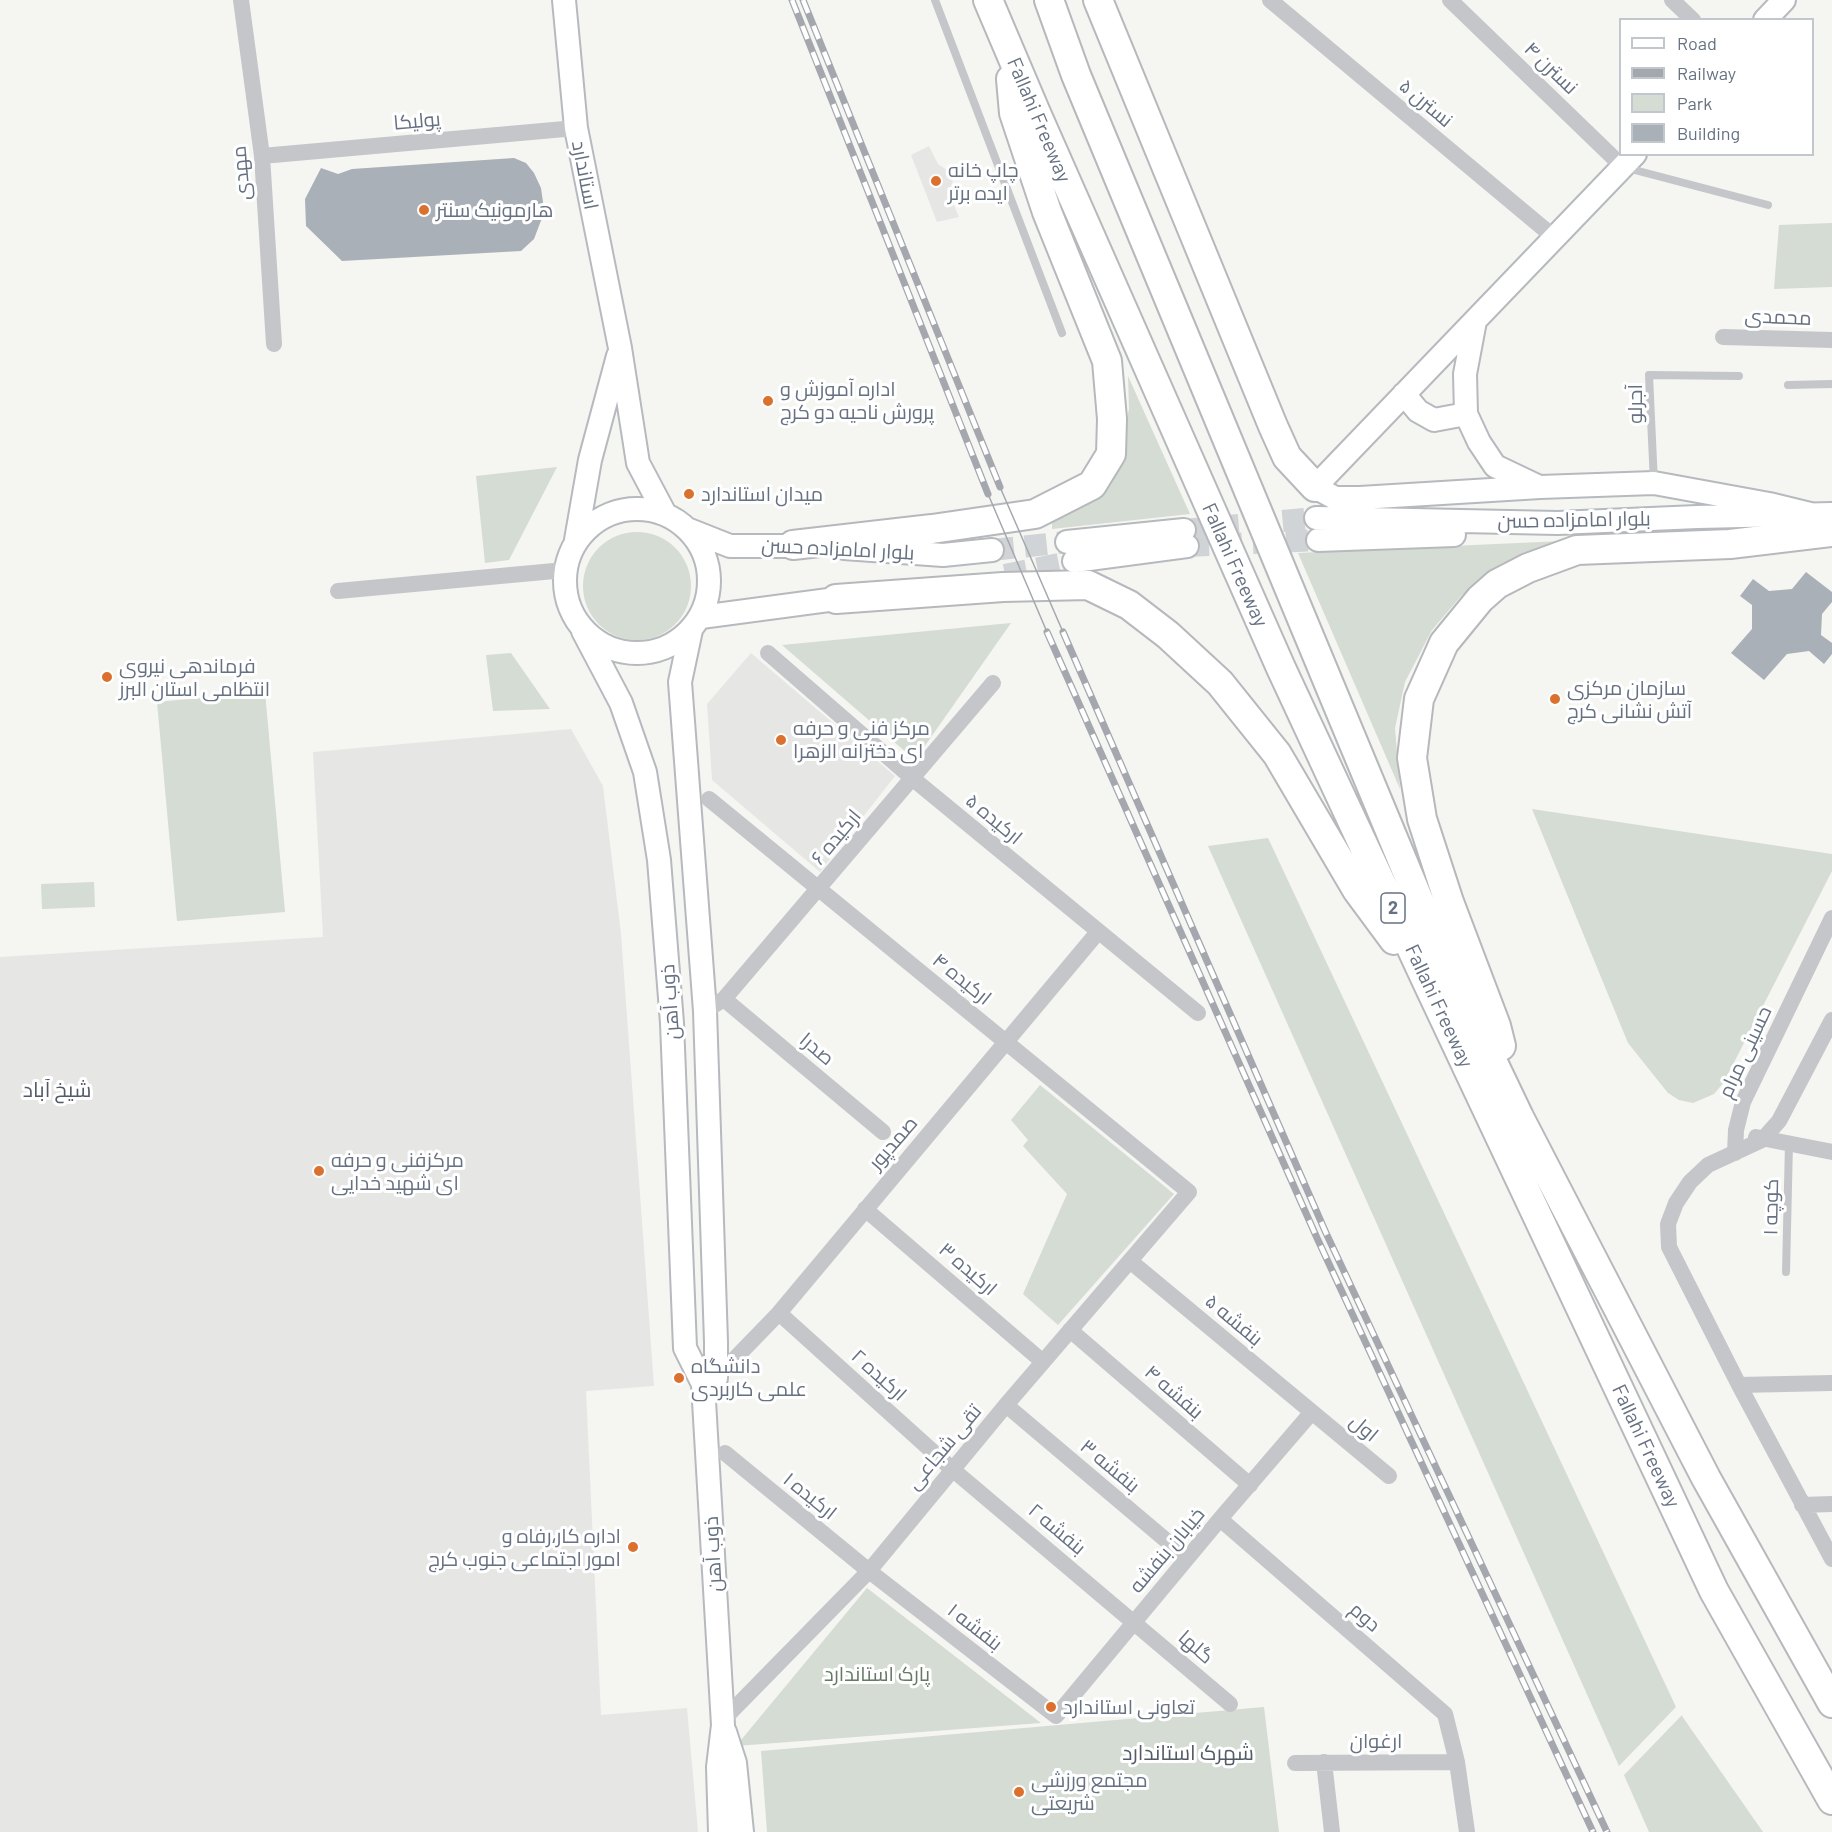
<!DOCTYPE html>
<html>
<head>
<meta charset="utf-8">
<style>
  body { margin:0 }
  #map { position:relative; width:1832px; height:1832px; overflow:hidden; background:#f5f5f2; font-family:Barlow,sans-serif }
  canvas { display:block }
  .legend { position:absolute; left:1619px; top:18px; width:195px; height:138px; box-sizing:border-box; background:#fff; border:2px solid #c2c6cd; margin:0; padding:8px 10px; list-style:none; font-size:18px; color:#667182 }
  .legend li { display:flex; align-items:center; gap:12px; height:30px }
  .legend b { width:30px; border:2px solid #c2c6cd }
</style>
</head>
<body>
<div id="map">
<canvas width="1832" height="1832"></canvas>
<ul class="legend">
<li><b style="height:8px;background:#fff"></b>Road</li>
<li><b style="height:8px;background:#a4a8ae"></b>Railway</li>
<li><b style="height:16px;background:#d5dcd3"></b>Park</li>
<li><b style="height:16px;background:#aab0b7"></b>Building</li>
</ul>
</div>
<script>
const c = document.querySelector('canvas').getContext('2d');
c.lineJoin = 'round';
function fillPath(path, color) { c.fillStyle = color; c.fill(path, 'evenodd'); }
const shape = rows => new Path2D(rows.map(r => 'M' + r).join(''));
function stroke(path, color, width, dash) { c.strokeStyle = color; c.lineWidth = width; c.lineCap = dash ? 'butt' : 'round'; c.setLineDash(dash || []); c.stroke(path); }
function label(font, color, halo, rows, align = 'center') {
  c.font = font + ' Barlow,Cairo,sans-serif'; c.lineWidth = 6; c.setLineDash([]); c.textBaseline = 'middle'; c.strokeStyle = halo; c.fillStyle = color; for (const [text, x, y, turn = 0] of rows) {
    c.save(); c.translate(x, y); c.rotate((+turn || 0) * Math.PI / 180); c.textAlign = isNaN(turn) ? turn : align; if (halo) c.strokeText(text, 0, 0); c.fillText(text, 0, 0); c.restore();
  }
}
fillPath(shape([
  [929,146,938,164,948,171,953,180,949,193,959,217,937,222,911,155],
  [751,653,895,776,820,872,712,780,707,704],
  [571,729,603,786,621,934,654,1386,586,1391,601,1715,687,1708,698,1832,0,1832,0,957,323,937,313,752]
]), '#e6e6e5');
fillPath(shape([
  [1832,223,1832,287,1774,289,1779,225],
  [1128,376,1190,514,1052,529,1052,519,1124,432,1129,409],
  [557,467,509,560,485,563,476,476],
  '583 586a54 54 0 1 1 108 0a54 54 0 1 1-108 0Z',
  [1562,541,1503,563,1461,596,1432,630,1405,682,1395,728,1400,789,1298,553],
  [1011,623,915,760,782,645],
  [511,653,550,709,493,711,486,655],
  [265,692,285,912,177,921,157,702],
  [1532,809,1832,854,1832,871,1724,1082,1714,1094,1693,1103,1679,1100,1668,1093,1628,1043],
  [1268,838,1676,1707,1619,1766,1208,846],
  [94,882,95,907,42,909,41,884],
  [1040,1085,1174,1194,1058,1325,1023,1294,1067,1194,1023,1146,1028,1140,1011,1120],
  [867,1588,1041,1723,736,1746],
  [1264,1707,1279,1832,767,1832,761,1751],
  [1682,1715,1682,1716,1763,1832,1649,1832,1624,1775]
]), '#d5dcd3');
fillPath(shape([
  [514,158,526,163,534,173,541,188,543,202,542,218,534,239,521,251,342,261,306,226,305,199,321,168,338,174,352,169],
  [1806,572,1832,592,1832,602,1822,614,1821,635,1832,643,1832,654,1824,664,1809,651,1787,654,1764,680,1731,653,1752,629,1752,605,1740,596,1753,579,1769,591,1792,589]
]), '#aab0b7');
stroke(shape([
  [1184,530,1316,518],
  [1187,546,1318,540],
  [992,550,1067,542],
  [1005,575,1074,561]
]), '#d1d4d6', 22, [22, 11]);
const secondary = shape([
  [564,0,576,128,620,348,638,463,665,514],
  [1765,20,1784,0],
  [1635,154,1315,487,1335,498,1360,498,1540,487,1654,483,1769,504,1810,514],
  [1475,321,1465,374,1466,414,1479,442,1495,466,1537,486],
  [1404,394,1418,411,1434,420,1466,414],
  '565 581a72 72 0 1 1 144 0a72 72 0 1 1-144 0Z',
  [1316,518,1558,523,1697,517,1832,514],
  [687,529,730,546,808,546],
  [576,540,590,460,618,356],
  [1318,540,1454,535],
  [1067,542,1184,530],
  [844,548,943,555,992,550],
  [1074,561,1187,546],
  [701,617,851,597],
  [691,630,680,682,705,1011,716,1342,716,1378,703,1384],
  [583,631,621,703,645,772,659,860,672,1023,685,1348,703,1384,723,1725,718,1767,720,1832],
  [725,1732,735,1763,742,1832]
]);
const highway = shape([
  [988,0,1036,113,1281,668,1429,986,1714,1591,1832,1800],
  [1049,0,1076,75,1442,956,1519,1117,1706,1478,1832,1703],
  [1098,0,1273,426,1287,457,1315,487],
  [793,545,932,529,1035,514,1092,485,1111,454,1112,419,1107,361,1047,212,1014,113,1011,79],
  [836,599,1003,587,1088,585,1129,605,1168,635,1220,683,1277,754,1357,890,1394,940],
  [1501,1046,1496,1026,1449,902,1422,819,1412,758,1419,699,1444,643,1480,599,1497,584,1528,568,1577,550,1730,544,1832,532]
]);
stroke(secondary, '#b6b9be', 26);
stroke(highway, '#b6b8bc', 32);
stroke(shape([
  [935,0,1062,333],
  [1627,168,1768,205],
  [1788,385,1832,384],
  [1654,483,1649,375,1739,376],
  [1786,1272,1789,1143]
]), '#c4c6ca', 8);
stroke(shape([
  [241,0,262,156,274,344],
  [1270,0,1555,238],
  [1450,0,1623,167],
  [1672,0,1693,20],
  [262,156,576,128],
  [1723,337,1832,340],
  [338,591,565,570],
  [768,653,912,778,1198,1013],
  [709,799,1189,1192,1006,1405,869,1571,722,1721],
  [724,999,883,1132],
  [705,1011,724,999,993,683],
  [1832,1020,1779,1121,1762,1140,1708,1165,1690,1182,1676,1203,1668,1224,1669,1247,1739,1385,1832,1559],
  [1756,1137,1832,1152],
  [1735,1153,1736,1130,1743,1102,1832,918],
  [865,1209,1043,1362],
  [1130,1261,1389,1476],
  [779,1313,952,1469,1230,1704],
  [1070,1330,1250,1485],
  [716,1378,779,1313,1098,932],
  [1739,1385,1832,1383],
  [1006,1405,1187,1558],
  [725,1453,869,1571,1056,1716,1220,1519,1312,1412],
  [1802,1505,1832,1504],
  [1220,1519,1445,1714,1457,1762,1467,1832],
  [1324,1762,1332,1832],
  [1295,1763,1457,1762]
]), '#c4c6ca', 16);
stroke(secondary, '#fff', 22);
stroke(highway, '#fff', 28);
stroke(shape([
  [1000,487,1063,632],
  [988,494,1047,632]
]), '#a4a8ae', 1.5);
const rail = shape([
  [792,0,988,494],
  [803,0,1000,487],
  [1047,632,1317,1238,1593,1832],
  [1063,632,1326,1233,1607,1832]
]);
stroke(rail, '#a4a8ae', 7);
stroke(rail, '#fff', 4.5, [14]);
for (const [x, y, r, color] of [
  [936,181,6,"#da712e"],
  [424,210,6,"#da712e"],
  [768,401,6,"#da712e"],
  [689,494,6,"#da712e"],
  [107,677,6,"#da712e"],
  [1555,699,6,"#da712e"],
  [781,740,6,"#da712e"],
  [319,1171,6,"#da712e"],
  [679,1378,6,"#da712e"],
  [633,1547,6,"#da712e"],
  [1051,1707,6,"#da712e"],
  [1019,1792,6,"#da712e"]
]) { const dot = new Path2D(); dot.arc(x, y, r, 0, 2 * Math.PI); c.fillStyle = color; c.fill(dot); stroke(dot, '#fff', 2); }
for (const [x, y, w] of [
  [1393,908,24]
]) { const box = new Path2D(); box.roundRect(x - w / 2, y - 15, w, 30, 4.5); c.fillStyle = '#fff'; c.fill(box); stroke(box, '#667182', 1.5); }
label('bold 18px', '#667182', null, [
  ["2",1393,908]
]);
label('20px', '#667182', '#fff', [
  ["نسترن ۴",1551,68,44],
  ["نسترن ۵",1426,103,40],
  ["Fallahi Freeway",1039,120,67],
  ["پولیکا",417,121,-5],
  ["مهدی",241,173,-95],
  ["استاندارد",585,175,79],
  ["محمدی",1778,317,2],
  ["آجرلو",1635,404,-90],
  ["بلوار امامزاده حسن",1574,520,-1],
  ["بلوار امامزاده حسن",838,549,3],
  ["Fallahi Freeway",1235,565,66],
  ["ارکیده ۵",994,819,40],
  ["ارکیده ۶",836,837,-50],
  ["ارکیده ۴",962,979,39],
  ["ذوب آهن",670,1002,-94],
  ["Fallahi Freeway",1439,1006,65],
  ["صدرا",817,1049,40],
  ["حسینی مرام",1745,1052,-65],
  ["صمدپور",893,1143,-49],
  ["کوچه ۱",1771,1207,-89],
  ["ارکیده ۳",968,1269,41],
  ["بنفشه ۵",1234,1320,40],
  ["ارکیده ۲",879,1375,42],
  ["بنفشه ۴",1174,1392,41],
  ["اول",1364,1428,40],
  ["Fallahi Freeway",1646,1446,65],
  ["تقی شجاعی",944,1447,-50],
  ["بنفشه ۳",1110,1466,40],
  ["ارکیده ۱",810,1496,39],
  ["بنفشه ۲",1057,1529,40],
  ["خیابان بنفشه",1167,1550,-50],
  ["ذوب آهن",713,1554,-93],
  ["دوم",1365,1617,41],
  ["بنفشه ۱",975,1627,38],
  ["گلها",1196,1647,41],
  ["ارغوان",1376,1741]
]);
label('20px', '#667182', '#fff', [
  ["چاپ خانه",948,170],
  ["ایده برتر",948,193],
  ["هارمونیک سنتر",436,210],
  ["اداره آموزش و",780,389],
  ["پرورش ناحیه دو کرج",780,412],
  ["میدان استاندارد",701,494],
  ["فرماندهی نیروی",119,666],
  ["انتظامی استان البرز",119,689],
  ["سازمان مرکزی",1567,688],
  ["آتش نشانی کرج",1567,711],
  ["مرکز فنی و حرفه",793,728],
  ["ای دخترانه الزهرا",793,751],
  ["مرکزفنی و حرفه",331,1160],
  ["ای شهید خدایی",331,1183],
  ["دانشگاه",691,1366],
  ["علمی کاربردی",691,1389],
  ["اداره کار،رفاه و",621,1536,"right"],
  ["امور اجتماعی جنوب کرج",621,1559,"right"],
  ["تعاونی استاندارد",1063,1707],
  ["مجتمع ورزشی",1031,1780],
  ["شریعتی",1031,1803]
], 'left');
label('20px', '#657964', '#fff', [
  ["پارک استاندارد",877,1674]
]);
label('21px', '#535b67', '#fff', [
  ["شیخ آباد",57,1090],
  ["شهرک استاندارد",1188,1753]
]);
</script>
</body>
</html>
